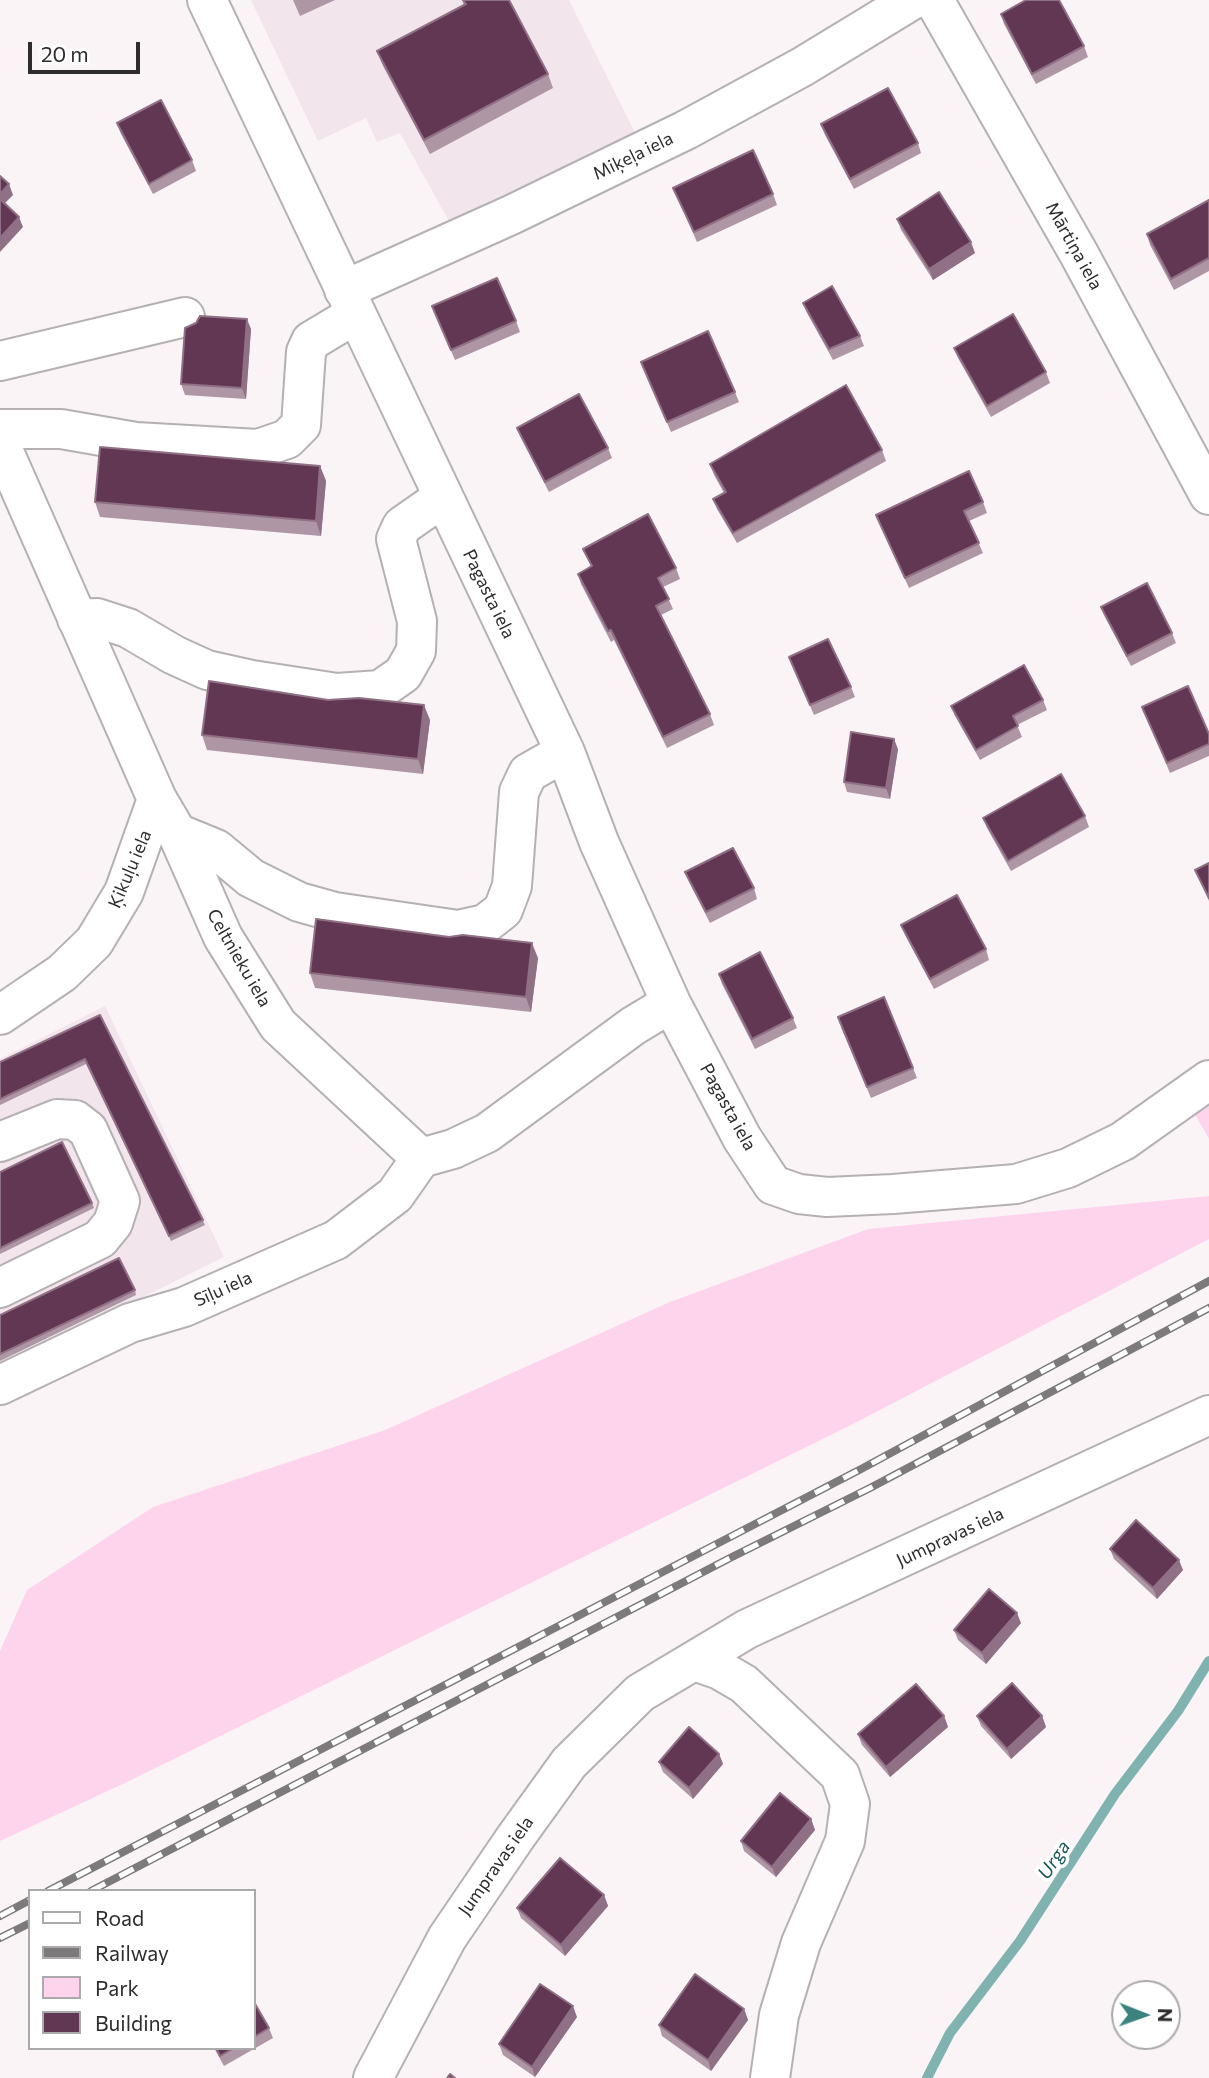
<!DOCTYPE html>
<html>
<head>
<meta charset="utf-8">
<style>
  body { margin:0 }
  #map { position:relative; width:1209px; height:2078px; overflow:hidden; background:#faf4f7; font-family:Commissioner,sans-serif }
  canvas { display:block }
  .legend { position:absolute; left:28px; top:1889px; width:228px; height:161px; box-sizing:border-box; background:#fff; border:2px solid #abaaab; margin:0; padding:9px 12px; list-style:none; font-size:21px; color:#2d2b2c }
  .legend li { display:flex; align-items:center; gap:14px; height:35px }
  .legend b { width:35px; border:2px solid #abaaab }
  .north { position:absolute; left:1111px; top:1980px; width:70px; height:70px; box-sizing:border-box; background:#fff; border:2px solid #abaaab; border-radius:50%; rotate:91deg; font-size:19px; font-weight:700; line-height:28px; text-align:center; color:#2d2b2c }
  .north::after { content:''; display:block; margin:auto; width:24px; height:32px; background:#3c8380; clip-path:polygon(50% 0,100% 100%,50% 72%,0 100%) }
  .scale { position:absolute; left:28px; top:42px; width:112px; height:32px; box-sizing:border-box; border:4px solid #2d2b2c; border-top:0; padding-left:9px; font-size:21px; line-height:24px; white-space:nowrap; color:#2d2b2c; -webkit-text-stroke:5px #fff; paint-order:stroke }
</style>
</head>
<body>
<div id="map">
<canvas width="1209" height="2078"></canvas>
<ul class="legend">
<li><b style="height:9px;background:#fff"></b>Road</li>
<li><b style="height:9px;background:#7d7a7b"></b>Railway</li>
<li><b style="height:19px;background:#fed4ed"></b>Park</li>
<li><b style="height:19px;background:#623753"></b>Building</li>
</ul>
<div class="north">N</div>
<div class="scale">20 m</div>
</div>
<script>
const c = document.querySelector('canvas').getContext('2d');
c.lineJoin = 'round';
function fillPath(path, color) { c.fillStyle = color; c.fill(path, 'evenodd'); }
const shape = rows => new Path2D(rows.map(r => 'M' + r).join(''));
function stroke(path, color, width, dash) { c.strokeStyle = color; c.lineWidth = width; c.lineCap = dash ? 'butt' : 'round'; c.setLineDash(dash || []); c.stroke(path); }
function label(font, color, halo, rows, align = 'center') {
  c.font = font + ' Commissioner,sans-serif'; c.lineWidth = 7; c.setLineDash([]); c.textBaseline = 'middle'; c.strokeStyle = halo; c.fillStyle = color; for (const [text, x, y, turn = 0] of rows) {
    c.save(); c.translate(x, y); c.rotate((+turn || 0) * Math.PI / 180); c.textAlign = isNaN(turn) ? turn : align; if (halo) c.strokeText(text, 0, 0); c.fillText(text, 0, 0); c.restore();
  }
}
fillPath(shape([
  [251,0,569,0,639,141,455,232,400,133,377,142,366,118,318,141],
  [105,1006,224,1257,0,1368,0,1059]
]), '#f2e5ec');
fillPath(shape([
  [1209,1097,1209,1139,1192,1109],
  [1209,1196,1209,1239,849,1426,123,1784,0,1841,0,1651,27,1590,153,1507,385,1430,670,1302,868,1229]
]), '#fed4ed');
stroke(shape([
  [927,2078,950,2033,1020,1941,1115,1794,1178,1711,1209,1661]
]), '#80b3b0', 10);
const minor = shape([
  [207,0,565,752,599,842,671,1003,742,1138,773,1185,799,1194,827,1197,893,1194,1016,1184,1068,1168,1123,1141,1209,1080],
  [934,0,1079,254,1209,495],
  [344,290,511,215,686,130,802,67,912,0],
  [0,361,185,317],
  [0,429,61,429,136,442,258,449,287,439,301,425,306,352,311,341,356,314],
  [0,443,157,799,177,833,223,937,278,1025,421,1158],
  [77,619,97,618,128,628,174,655,207,670,252,680,337,693,380,690,403,674,416,651,417,621,396,539,402,526,442,498],
  [177,833,216,849,251,878,299,902,335,912,458,930,485,924,503,910,512,886,519,792,528,773,565,752],
  [0,1015,62,973,94,942,124,892,157,799],
  [0,1142,57,1119,75,1120,88,1130,120,1201,113,1223,100,1239,0,1288],
  [421,1158,453,1149,487,1133,633,1026,671,1003],
  [0,1385,130,1323,184,1307,336,1240,395,1195,421,1158],
  [694,1661,720,1670,744,1684,840,1775,850,1804,845,1841,801,1943,779,2015,770,2078],
  [373,2078,447,1938,515,1838,569,1763,640,1693,747,1629,1209,1415]
]);
stroke(minor, '#b5b0b3', 42);
stroke(minor, '#fff', 38);
const rail = shape([
  [48,1891,863,1468,1209,1281],
  [91,1891,730,1558,870,1488,1209,1308],
  [0,1916,30,1900],
  [0,1938,30,1923]
]);
stroke(rail, '#7d7a7b', 8);
stroke(rail, '#fff', 5, [16]);
fillPath(shape([
  [293,0,335,0,300,16],
  [462,0,509,0,548,74,553,88,430,154,383,66,377,51,464,5],
  [1001,14,1084,46,1088,57,1036,84,1004,24],
  [117,123,192,160,196,171,153,194,121,134],
  [821,124,918,143,921,153,854,189,825,135],
  [673,188,773,194,777,205,697,242],
  [1209,200,1209,271,1174,290,1150,245,1147,234],
  [897,219,975,253,933,280,901,230],
  [803,303,860,336,864,346,833,360,807,313],
  [432,306,516,321,520,332,455,360],
  [196,323,251,329,246,399,185,395,181,384],
  [954,348,1046,372,1050,383,991,417,958,358],
  [641,362,735,392,739,402,671,432],
  [517,428,608,448,612,458,549,492,521,438],
  [882,450,886,461,737,543,717,509,713,499,724,493,714,475,710,464],
  [320,466,326,481,321,536,100,517,95,502],
  [983,502,987,513,969,521,983,553,909,588,876,515],
  [583,549,676,568,680,579,663,587,673,609,661,615,710,714,714,725,667,748,614,640,611,642,581,584,578,574,591,566],
  [1101,607,1172,633,1176,643,1131,666,1105,617],
  [789,657,851,687,855,697,814,715],
  [1043,700,1047,710,1017,725,1022,737,980,760,955,716,951,706],
  [1142,707,1209,734,1209,756,1170,773],
  [430,720,423,774,207,750,202,735],
  [898,749,890,799,847,792,844,782],
  [1085,816,1089,827,1011,871,987,828,983,818],
  [1209,863,1209,901,1195,870],
  [685,872,754,888,757,899,710,923,689,882],
  [901,925,986,949,989,960,934,989,905,935],
  [538,958,531,1012,315,988,310,973],
  [719,974,793,1018,797,1028,755,1049,722,984],
  [100,1015,205,1225,171,1241,86,1064,0,1105,0,1062],
  [841,1027,913,1068,917,1078,871,1098],
  [0,1172,92,1203,94,1208,0,1254],
  [135,1290,136,1295,0,1361,0,1315],
  [1110,1549,1183,1570,1157,1599,1114,1559],
  [1021,1623,986,1664,958,1640,954,1630],
  [944,1716,948,1727,890,1777,862,1745,858,1734],
  [977,1716,1042,1716,1046,1727,1011,1759,981,1726],
  [719,1754,723,1764,693,1799,663,1772,659,1762],
  [811,1819,815,1830,776,1877,744,1851,741,1841],
  [604,1895,608,1906,565,1956,521,1918,517,1908],
  [254,2002,269,2028,273,2038,224,2066,214,2048,254,2048],
  [744,2009,748,2020,711,2071,662,2036,659,2025],
  [577,2017,535,2077,503,2055,499,2044]
]), '#ae96a5');
fillPath(shape([
  [9,184,13,195,1,207,0,204,0,194],
  [19,217,23,227,0,252,0,238],
  [971,242,975,253,933,280,929,269],
  [247,319,251,329,246,399,242,388],
  [320,466,326,481,321,536,316,521],
  [424,705,430,720,423,774,418,759],
  [894,739,898,749,890,799,886,788],
  [532,943,538,958,531,1012,526,997],
  [1179,1560,1183,1570,1157,1599,1153,1588],
  [1017,1613,1021,1623,986,1664,982,1653],
  [944,1716,948,1727,890,1777,886,1767],
  [1042,1716,1046,1727,1011,1759,1007,1749],
  [719,1754,723,1764,693,1799,689,1788],
  [811,1819,815,1830,776,1877,772,1867],
  [604,1895,608,1906,565,1956,561,1945],
  [573,2006,577,2017,535,2077,532,2067],
  [744,2009,748,2020,711,2071,708,2060]
]), '#907084');
const building = shape([
  [463,0,509,0,548,74,424,140,377,51,466,4,463,0],
  [1026,0,1059,0,1084,46,1032,74,1001,14,1026,0],
  [888,88,918,143,850,179,821,124,888,88],
  [161,100,192,160,149,184,117,123,161,100],
  [753,150,773,194,694,232,673,188,753,150],
  [0,176,9,184,0,194,0,176],
  [939,192,971,242,929,269,897,219,939,192],
  [0,199,19,217,0,238,0,199],
  [1209,200,1209,258,1171,279,1147,234,1209,200],
  [497,278,516,321,451,350,432,306,497,278],
  [832,286,860,336,829,349,803,303,832,286],
  [1013,314,1046,372,987,406,954,348,1013,314],
  [200,316,247,319,242,388,181,384,185,328,196,323,200,316],
  [708,331,735,392,667,422,641,362,708,331],
  [846,385,882,450,733,533,713,499,726,492,710,464,846,385],
  [579,394,608,448,545,482,517,428,579,394],
  [100,447,320,466,316,521,95,502,100,447],
  [969,471,983,502,964,511,979,543,905,578,876,515,969,471],
  [648,514,676,568,658,578,669,599,656,606,710,714,663,737,611,630,608,631,578,574,592,566,583,549,648,514],
  [1147,583,1172,633,1127,656,1101,607,1147,583],
  [828,639,851,687,810,705,789,657,828,639],
  [1024,665,1043,700,1013,716,1018,726,976,750,951,706,1024,665],
  [209,681,328,700,359,698,424,705,418,759,202,735,209,681],
  [1188,686,1209,734,1209,744,1167,763,1142,707,1188,686],
  [851,732,894,739,886,788,844,782,851,732],
  [1061,774,1085,816,1008,861,983,818,1061,774],
  [733,848,754,888,706,912,685,872,733,848],
  [1209,863,1209,898,1195,870,1209,863],
  [957,895,986,949,930,979,901,925,957,895],
  [316,919,449,937,463,935,532,943,526,997,310,973,316,919],
  [760,952,793,1018,752,1039,719,974,760,952],
  [884,997,913,1068,867,1087,838,1017,884,997],
  [100,1015,203,1220,169,1236,85,1059,0,1099,0,1062,100,1015],
  [62,1142,92,1203,0,1248,0,1172,62,1142],
  [119,1258,135,1290,0,1354,0,1315,119,1258],
  [1136,1520,1179,1560,1153,1588,1110,1549,1136,1520],
  [989,1589,1017,1613,982,1653,954,1630,989,1589],
  [1012,1683,1042,1716,1007,1749,977,1716,1012,1683],
  [916,1684,944,1716,886,1767,858,1734,916,1684],
  [689,1727,719,1754,689,1788,659,1762,689,1727],
  [780,1793,811,1819,772,1867,741,1841,780,1793],
  [560,1858,604,1895,561,1945,517,1908,560,1858],
  [695,1974,744,2009,708,2060,659,2025,695,1974],
  [540,1984,573,2006,532,2067,499,2044,540,1984],
  [254,2002,269,2028,254,2037,254,2002],
  [216,2048,234,2048,220,2056,216,2048],
  [450,2074,455,2078,447,2078,450,2074]
]);
fillPath(building, '#623753');
stroke(building, '#907084', 2);
label('18px', '#2d2b2c', '#fff', [
  ["Miķeļa iela",633,156,-26],
  ["Mārtiņa iela",1074,246,61],
  ["Pagasta iela",489,594,64],
  ["Ķikuļu iela",130,869,-67],
  ["Celtnieku iela",239,958,60],
  ["Pagasta iela",728,1107,61],
  ["Sīļu iela",223,1289,-24],
  ["Jumpravas iela",950,1537,-25],
  ["Jumpravas iela",496,1866,-55]
]);
label('italic 19px', '#1b5855', '#fff', [
  ["Urga",1054,1860,-56]
]);
</script>
</body>
</html>
